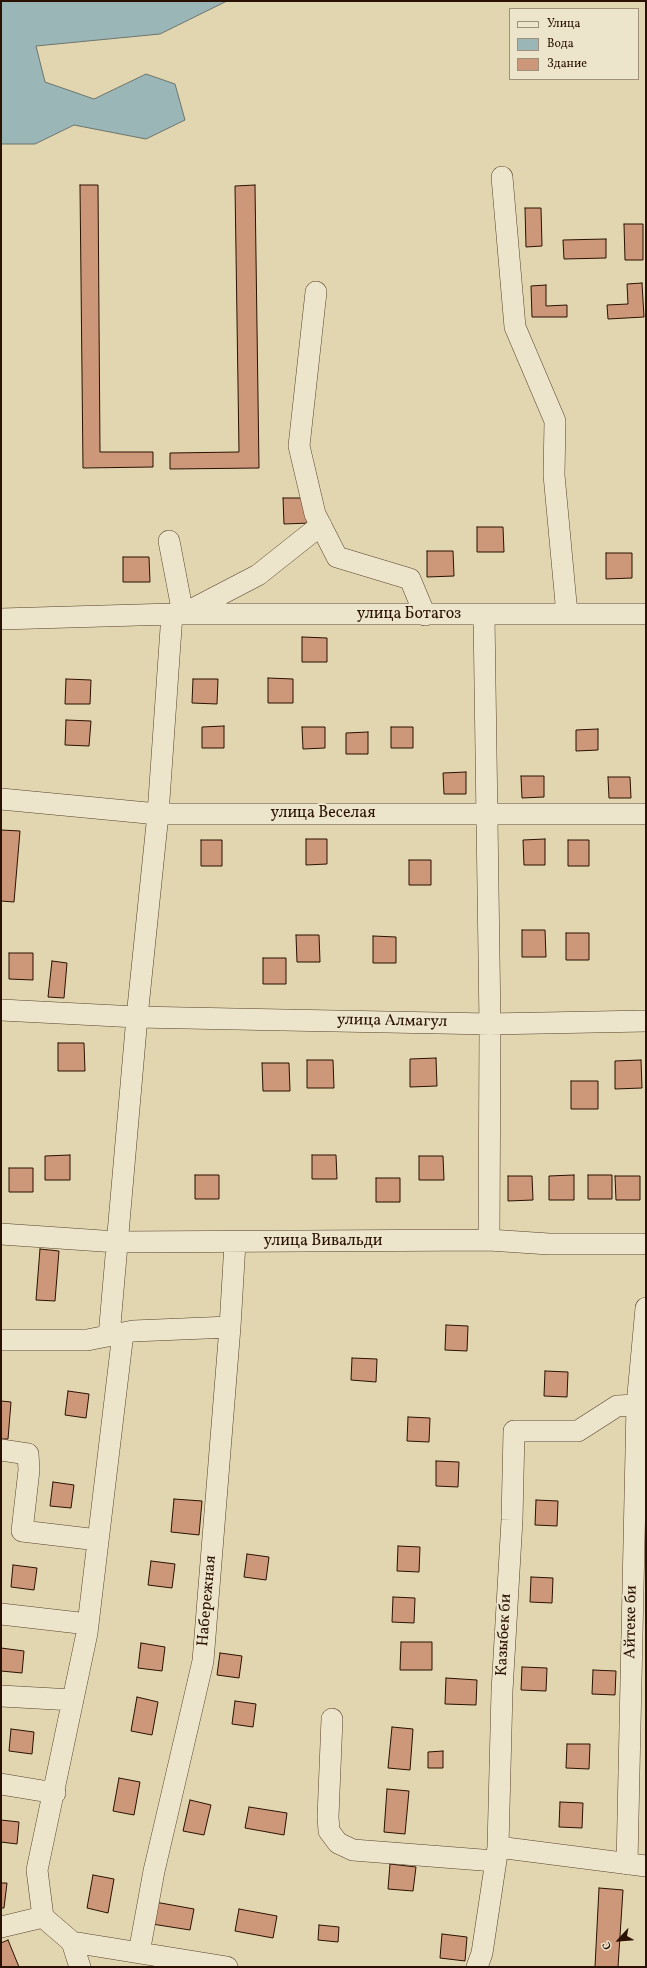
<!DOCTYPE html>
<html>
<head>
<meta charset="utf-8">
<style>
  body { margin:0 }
  #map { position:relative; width:647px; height:1968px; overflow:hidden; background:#e1d6af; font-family:Vollkorn,serif }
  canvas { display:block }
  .frame { position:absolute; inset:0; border:2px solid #2a1101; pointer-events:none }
  .legend { position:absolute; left:509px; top:8px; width:130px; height:72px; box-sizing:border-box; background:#ece4cb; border:1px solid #9e907a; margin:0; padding:5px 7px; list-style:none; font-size:12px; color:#2a1101 }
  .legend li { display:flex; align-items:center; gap:8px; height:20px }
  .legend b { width:20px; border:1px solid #9e907a }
  .north { position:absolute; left:599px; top:1920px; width:40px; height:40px; -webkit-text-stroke:3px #ece4cb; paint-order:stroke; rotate:244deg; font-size:11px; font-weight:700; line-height:16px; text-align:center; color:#2a1101 }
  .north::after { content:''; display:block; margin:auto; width:14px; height:18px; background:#2a1101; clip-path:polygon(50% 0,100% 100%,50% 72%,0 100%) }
</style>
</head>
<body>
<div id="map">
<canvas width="647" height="1968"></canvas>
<div class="frame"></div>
<ul class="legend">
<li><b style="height:5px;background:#ece4cb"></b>Улица</li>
<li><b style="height:11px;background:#9ab6b7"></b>Вода</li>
<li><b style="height:11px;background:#cd987a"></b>Здание</li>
</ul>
<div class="north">С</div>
</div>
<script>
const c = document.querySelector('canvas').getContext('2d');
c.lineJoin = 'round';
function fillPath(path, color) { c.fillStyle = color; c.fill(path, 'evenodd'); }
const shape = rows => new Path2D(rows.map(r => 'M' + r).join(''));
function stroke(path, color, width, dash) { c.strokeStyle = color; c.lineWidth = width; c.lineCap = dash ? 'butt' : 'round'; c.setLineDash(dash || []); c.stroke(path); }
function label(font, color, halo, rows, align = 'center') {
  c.font = font + ' Vollkorn,serif'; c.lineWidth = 4; c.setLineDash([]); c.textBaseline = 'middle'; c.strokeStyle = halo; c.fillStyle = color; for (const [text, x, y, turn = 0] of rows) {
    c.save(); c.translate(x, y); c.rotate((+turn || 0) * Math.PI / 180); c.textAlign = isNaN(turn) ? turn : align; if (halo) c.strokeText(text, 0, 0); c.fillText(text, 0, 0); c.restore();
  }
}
const water = shape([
  [1,1,227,1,160,34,36,46,45,82,94,99,146,74,175,84,185,120,146,139,74,125,35,144,1,144,1,1]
]);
fillPath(water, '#9ab6b7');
stroke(water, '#6d746e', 1);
const building = shape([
  [80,185,98,185,100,452,153,452,153,467,83,468,80,185],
  [255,185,259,468,170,469,170,453,239,452,235,186,255,185],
  [525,208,541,208,542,246,526,247,525,208],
  [624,224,643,224,643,260,625,260,624,224],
  [606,239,606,258,564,259,563,240,606,239],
  [642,283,644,317,608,319,607,305,628,304,627,284,642,283],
  [546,285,546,306,567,305,567,317,532,317,531,286,546,285],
  [283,498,310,498,310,523,284,524,283,498],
  [477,527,503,527,504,552,477,552,477,527],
  [427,551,453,551,454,576,427,577,427,551],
  [606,553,632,553,632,578,606,579,606,553],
  [123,557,149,557,150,582,123,582,123,557],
  [302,637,327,638,327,662,302,662,302,637],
  [268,678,293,679,293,703,268,703,268,678],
  [66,679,91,680,90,704,65,704,66,679],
  [193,679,218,679,217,704,192,703,193,679],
  [66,720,91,721,89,746,65,745,66,720],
  [224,726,224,748,202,748,202,727,224,726],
  [302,727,325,727,325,748,303,749,302,727],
  [391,727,413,727,413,748,391,748,391,727],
  [598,729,598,750,576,751,576,730,598,729],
  [368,732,368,754,346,754,346,733,368,732],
  [466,772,466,794,444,794,443,773,466,772],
  [521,776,544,776,544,797,522,798,521,776],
  [608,777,630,777,631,798,609,798,608,777],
  [1,830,20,831,14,902,1,901,1,830],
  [306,839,327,839,327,864,306,865,306,839],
  [545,839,545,865,524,865,523,840,545,839],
  [201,840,222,840,222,866,201,866,201,840],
  [568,840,589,840,589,866,568,866,568,840],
  [409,860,431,860,431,885,409,885,409,860],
  [522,930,545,930,546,957,522,957,522,930],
  [566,933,589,933,589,960,566,960,566,933],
  [296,935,319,935,320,962,297,962,296,935],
  [373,936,396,937,396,963,373,963,373,936],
  [9,953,33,953,33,980,9,979,9,953],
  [263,958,286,958,286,984,263,984,263,958],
  [52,961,67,963,64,998,48,997,52,961],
  [58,1043,84,1043,85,1071,58,1071,58,1043],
  [436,1058,437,1086,410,1087,410,1059,436,1058],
  [307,1060,333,1060,334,1088,307,1088,307,1060],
  [641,1060,642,1088,615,1089,615,1061,641,1060],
  [262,1063,289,1063,290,1091,263,1091,262,1063],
  [571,1081,598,1081,598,1109,571,1109,571,1081],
  [70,1155,70,1180,45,1180,45,1156,70,1155],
  [312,1155,336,1155,337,1179,312,1179,312,1155],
  [419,1156,443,1156,444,1180,419,1180,419,1156],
  [9,1168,33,1168,33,1192,9,1192,9,1168],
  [195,1175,219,1175,219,1199,195,1199,195,1175],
  [574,1175,574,1200,549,1200,549,1176,574,1175],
  [588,1175,612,1175,612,1199,588,1199,588,1175],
  [508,1176,532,1176,533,1200,508,1201,508,1176],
  [615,1176,640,1176,640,1200,616,1200,615,1176],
  [376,1178,400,1178,400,1202,376,1202,376,1178],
  [40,1249,59,1251,55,1301,36,1300,40,1249],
  [446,1325,468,1326,467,1351,445,1350,446,1325],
  [352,1358,377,1359,376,1382,351,1380,352,1358],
  [545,1371,568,1372,567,1397,544,1396,545,1371],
  [68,1391,89,1394,86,1418,65,1415,68,1391],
  [1,1401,11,1402,8,1439,1,1439,1,1401],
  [408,1417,430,1418,429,1442,407,1441,408,1417],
  [436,1461,459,1462,458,1487,436,1486,436,1461],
  [53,1482,74,1485,71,1508,50,1506,53,1482],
  [174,1499,202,1501,199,1535,171,1532,174,1499],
  [536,1500,558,1501,557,1526,535,1525,536,1500],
  [398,1546,420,1547,419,1572,397,1571,398,1546],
  [247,1554,269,1557,266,1580,244,1577,247,1554],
  [151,1561,175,1564,172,1588,148,1585,151,1561],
  [13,1565,37,1568,34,1590,11,1587,13,1565],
  [531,1577,553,1578,552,1603,530,1602,531,1577],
  [393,1597,415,1598,414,1623,392,1622,393,1597],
  [401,1642,432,1642,432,1670,400,1670,401,1642],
  [141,1643,165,1647,162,1671,138,1668,141,1643],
  [1,1648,24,1651,22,1673,1,1671,1,1648],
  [220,1653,242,1656,239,1678,217,1675,220,1653],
  [522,1667,547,1668,546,1691,521,1690,522,1667],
  [593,1670,616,1671,615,1695,592,1694,593,1670],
  [446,1678,477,1680,476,1705,445,1704,446,1678],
  [137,1697,158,1702,152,1735,131,1731,137,1697],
  [235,1701,256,1704,253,1727,232,1724,235,1701],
  [392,1727,413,1729,410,1770,388,1768,392,1727],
  [11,1729,34,1732,32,1754,9,1751,11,1729],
  [567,1744,590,1744,589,1769,566,1768,567,1744],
  [443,1751,443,1768,428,1768,428,1752,443,1751],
  [119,1778,140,1782,134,1815,113,1811,119,1778],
  [387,1789,409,1791,405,1834,384,1832,387,1789],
  [190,1800,211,1805,204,1835,183,1831,190,1800],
  [560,1802,583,1803,582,1828,559,1827,560,1802],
  [249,1807,287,1813,284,1835,245,1828,249,1807],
  [1,1820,19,1822,17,1844,1,1842,1,1820],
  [390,1864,416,1867,413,1891,388,1889,390,1864],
  [93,1875,114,1879,108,1913,87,1908,93,1875],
  [1,1883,7,1883,4,1908,1,1908,1,1883],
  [599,1888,623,1890,618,1967,595,1967,599,1888],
  [155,1902,194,1909,190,1930,152,1924,155,1902],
  [239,1909,277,1916,273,1938,235,1931,239,1909],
  [319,1925,339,1927,338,1942,318,1940,319,1925],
  [442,1934,467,1937,465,1961,440,1958,442,1934],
  [8,1940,19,1967,1,1967,1,1943,8,1940]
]);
fillPath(building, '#cd987a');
stroke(building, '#2a1101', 1);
const minor = shape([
  [502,177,515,327,555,421,554,475,567,614],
  [316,292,299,446,315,514,337,557,410,579,425,615],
  [169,541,183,614,258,575,321,525],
  [172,614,646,614],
  [484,615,490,1024,489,1240],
  [1,619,172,614,158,814,137,1017,109,1336],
  [1,799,158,814,646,814],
  [1,1010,137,1017,284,1020,490,1024,646,1021],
  [1,1234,117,1242,489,1240,549,1244,646,1244],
  [1,1340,87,1340,133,1331,230,1327],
  [1,1450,28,1454,29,1470,22,1531,98,1540],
  [1,1614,88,1624],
  [1,1696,73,1700],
  [332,1719,328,1817,329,1831,338,1843,353,1850,495,1861],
  [1,1784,55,1793],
  [498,1847,646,1866],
  [627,1864,637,1405,646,1308],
  [1,1927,43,1917],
  [72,1942,227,1967],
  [139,1953,154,1871,203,1661,230,1327,235,1243],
  [80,1967,72,1942,43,1917,37,1870,87,1633,123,1333],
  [477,1967,482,1953,498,1847,502,1691,512,1520,514,1431,578,1431,617,1406,637,1405]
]);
stroke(minor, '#58422c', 22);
stroke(minor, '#ece4cb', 21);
label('16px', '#2a1101', '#ece4cb', [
  ["улица Ботагоз",409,615],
  ["улица Веселая",323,814],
  ["улица Алмагул",392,1022,1],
  ["улица Вивальди",323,1242],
  ["Набережная",208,1601,-85],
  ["Айтеке би",632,1622,-89],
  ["Казыбек би",505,1635,-87]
]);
</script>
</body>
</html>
